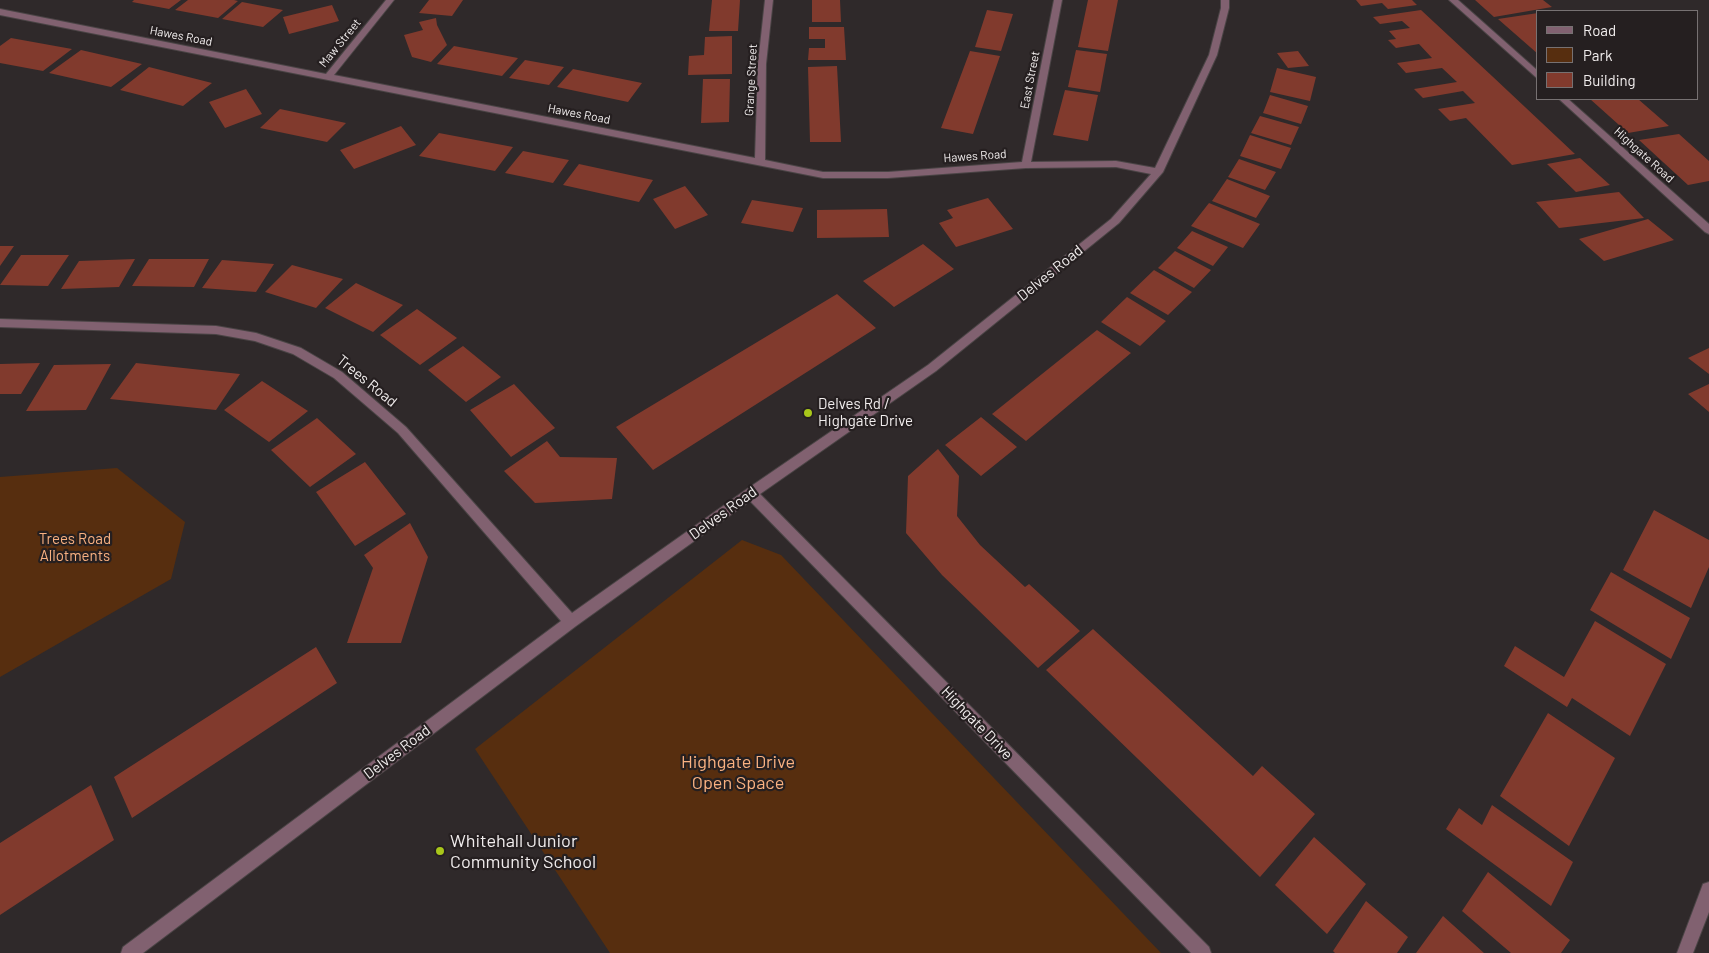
<!DOCTYPE html>
<html>
<head>
<meta charset="utf-8">
<style>
  body { margin:0 }
  #map { position:relative; width:1709px; height:953px; overflow:hidden; background:#2f292a; font-family:Barlow,sans-serif }
  canvas { display:block }
  .legend { position:absolute; left:1536px; top:10px; width:162px; height:90px; box-sizing:border-box; background:#251f20; border:1px solid #777172; margin:0; padding:6px 9px; list-style:none; font-size:15px; color:#f1eded }
  .legend li { display:flex; align-items:center; gap:10px; height:25px }
  .legend b { width:25px; border:1px solid #777172 }
</style>
</head>
<body>
<div id="map">
<canvas width="1709" height="953"></canvas>
<ul class="legend">
<li><b style="height:6px;background:#816170"></b>Road</li>
<li><b style="height:14px;background:#572e0f"></b>Park</li>
<li><b style="height:14px;background:#813a2d"></b>Building</li>
</ul>
</div>
<script>
const c = document.querySelector('canvas').getContext('2d');
c.lineJoin = 'round';
function fillPath(path, color) { c.fillStyle = color; c.fill(path, 'evenodd'); }
const shape = rows => new Path2D(rows.map(r => 'M' + r).join(''));
function stroke(path, color, width, dash) { c.strokeStyle = color; c.lineWidth = width; c.lineCap = dash ? 'butt' : 'round'; c.setLineDash(dash || []); c.stroke(path); }
function label(font, color, halo, rows, align = 'center') {
  c.font = font + ' Barlow,sans-serif'; c.lineWidth = 4.5; c.setLineDash([]); c.textBaseline = 'middle'; c.strokeStyle = halo; c.fillStyle = color; for (const [text, x, y, turn = 0] of rows) {
    c.save(); c.translate(x, y); c.rotate((+turn || 0) * Math.PI / 180); c.textAlign = isNaN(turn) ? turn : align; if (halo) c.strokeText(text, 0, 0); c.fillText(text, 0, 0); c.restore();
  }
}
fillPath(shape([
  [117,468,185,522,171,579,0,677,0,477],
  [742,540,781,555,1161,953,610,953,475,749]
]), '#572e0f');
fillPath(shape([
  [134,0,181,0,169,9,132,2],
  [188,0,234,0,238,1,218,18,175,10],
  [429,0,463,0,452,16,419,13],
  [712,0,740,0,738,31,709,31],
  [812,0,840,0,841,22,812,22],
  [1088,0,1118,0,1108,51,1078,47],
  [1356,0,1412,0,1417,5,1388,9,1382,3,1361,6],
  [1475,0,1543,0,1552,7,1494,17],
  [242,2,283,10,263,27,222,19],
  [332,5,339,21,289,34,283,17],
  [987,10,1013,14,1001,51,975,47],
  [1421,10,1492,76,1575,154,1512,165,1466,118,1450,121,1438,109,1475,103,1463,91,1423,98,1414,89,1457,82,1442,68,1406,73,1397,63,1432,58,1419,44,1396,48,1388,40,1396,39,1389,31,1410,28,1402,21,1380,24,1373,17],
  [1538,13,1538,54,1498,19],
  [436,18,437,25,447,45,431,62,412,57,404,35,423,30,419,22],
  [809,27,844,27,846,60,808,60,809,48,825,48,825,39,809,39],
  [732,36,732,74,688,75,689,56,704,55,705,37],
  [11,38,72,49,43,71,0,63,0,46],
  [454,46,518,58,502,76,437,64],
  [81,50,142,64,111,87,49,73],
  [1076,50,1107,54,1100,92,1068,87],
  [970,51,1000,56,973,134,941,128],
  [1298,51,1309,66,1288,68,1277,53],
  [525,60,564,67,549,85,509,78],
  [837,66,841,142,810,142,808,67],
  [149,67,212,83,183,106,120,90],
  [1277,68,1316,77,1310,101,1270,92],
  [573,69,642,83,628,102,557,87],
  [703,79,730,79,729,122,701,123],
  [246,89,262,114,225,128,209,102],
  [1065,90,1098,95,1088,141,1053,135],
  [1270,95,1308,106,1301,124,1263,113],
  [1590,99,1638,99,1669,126,1628,133],
  [280,109,346,123,327,142,260,128],
  [1260,116,1299,127,1291,145,1251,133],
  [401,126,416,145,354,169,340,150],
  [439,133,513,147,495,171,419,156],
  [1679,134,1709,161,1709,181,1688,185,1639,140],
  [1250,135,1291,148,1281,169,1240,156],
  [523,151,569,160,553,183,505,173],
  [1580,158,1610,185,1576,192,1547,164],
  [1239,159,1276,172,1265,190,1228,177],
  [579,164,653,180,639,202,563,185],
  [1227,179,1270,196,1256,218,1212,201],
  [685,186,708,215,675,229,653,199],
  [1619,192,1644,218,1559,228,1536,202],
  [988,198,1013,229,956,247,939,223,953,218,947,210],
  [752,200,803,208,793,232,741,223],
  [1209,203,1260,224,1243,248,1191,226],
  [887,209,889,237,817,238,817,210],
  [1648,219,1674,240,1604,261,1579,239],
  [1192,231,1228,247,1213,266,1177,248],
  [923,244,954,269,894,307,863,281],
  [0,246,14,246,0,266],
  [1175,251,1211,270,1194,288,1158,268],
  [21,255,69,255,48,286,0,285],
  [135,259,119,287,61,289,79,261],
  [149,259,209,259,194,287,132,286],
  [222,260,274,264,256,292,202,288],
  [292,265,343,279,316,308,265,292],
  [1154,270,1192,292,1168,315,1130,293],
  [356,283,403,305,373,332,325,308],
  [837,294,876,328,653,470,616,427],
  [1127,297,1166,321,1140,346,1101,322],
  [417,309,457,338,420,365,380,335],
  [1097,330,1131,353,1026,441,992,414],
  [463,346,501,377,466,402,428,370],
  [1709,348,1709,374,1688,358],
  [40,363,21,394,0,394,0,364],
  [136,363,240,374,216,410,110,399],
  [111,364,86,410,26,411,54,365],
  [262,381,308,411,269,442,224,410],
  [514,384,555,428,511,457,470,410],
  [1709,384,1709,412,1688,394],
  [981,417,1017,447,981,476,945,445],
  [317,418,356,454,310,487,271,450],
  [547,441,560,457,617,458,612,499,535,503,504,471],
  [938,449,959,476,957,516,980,545,1025,587,1029,584,1080,631,1038,668,942,575,906,533,908,476],
  [365,462,406,514,355,546,316,492],
  [1654,510,1709,540,1709,567,1691,608,1623,570],
  [410,523,428,557,401,643,347,643,373,568,364,555],
  [1611,572,1690,618,1671,659,1590,610],
  [1595,621,1666,664,1630,736,1572,698,1567,707,1504,666,1515,646,1564,677],
  [1093,629,1253,776,1262,766,1315,814,1260,877,1046,670],
  [316,647,337,683,132,818,114,777],
  [1548,713,1615,758,1569,846,1500,796],
  [91,785,114,840,0,915,0,843],
  [1492,805,1573,862,1551,906,1446,829,1459,808,1482,825],
  [1314,837,1366,884,1327,934,1275,885],
  [1488,872,1570,940,1561,953,1511,953,1462,911],
  [1366,901,1408,937,1397,953,1335,953,1333,951],
  [1443,916,1484,953,1416,953]
]), '#813a2d');
const minor = shape([
  [386,0,394,0,334,75,755,158,758,64,765,0,773,0,766,64,765,160,823,172,888,172,1022,162,1054,0,1062,0,1031,162,1116,161,1155,168,1209,55,1221,8,1221,0,1229,0,1229,8,1217,55,1163,172,1119,223,936,371,760,494,1209,947,1211,953,1191,953,750,501,576,626,143,953,121,953,123,947,561,621,398,433,334,378,293,354,255,341,216,334,0,327,0,319,216,326,256,333,301,348,342,372,406,427,572,613,747,489,928,365,1111,219,1151,174,1116,167,1026,168,888,178,823,178,0,15,0,9,326,74,386,0],
  [1449,0,1458,0,1538,71,1538,79,1449,0],
  [1559,99,1568,99,1709,224,1709,234,1705,232,1559,99],
  [1709,882,1709,912,1693,953,1677,953,1703,884,1709,882]
]);
stroke(minor, '#4a4445', 2);
fillPath(minor, '#816170');
for (const [x, y, r, color] of [
  [808,413,5,"#a9c71a"],
  [440,851,5,"#a9c71a"]
]) { const dot = new Path2D(); dot.arc(x, y, r, 0, 2 * Math.PI); c.fillStyle = color; c.fill(dot); stroke(dot, '#251f20', 2); }
label('12px', '#f1eded', '#251f20', [
  ["Hawes Road",181,36,11],
  ["Maw Street",340,43,-51],
  ["Grange Street",751,80,-87],
  ["East Street",1030,80,-79],
  ["Hawes Road",579,114,11],
  ["Highgate Road",1644,155,42],
  ["Hawes Road",975,156,-4]
]);
label('15px', '#f1eded', '#251f20', [
  ["Delves Road",1050,273,-39],
  ["Trees Road",367,381,39],
  ["Delves Road",723,513,-36],
  ["Highgate Drive",977,723,46],
  ["Delves Road",397,752,-37]
]);
label('15px', '#f1eded', '#251f20', [
  ["Delves Rd /",818,404],
  ["Highgate Drive",818,421]
], 'left');
label('15px', '#f9b181', '#251f20', [
  ["Trees Road",75,539],
  ["Allotments",75,556]
]);
label('18px', '#f9b181', '#251f20', [
  ["Highgate Drive",738,762],
  ["Open Space",738,783]
]);
label('18px', '#f1eded', '#251f20', [
  ["Whitehall Junior",450,841],
  ["Community School",450,862]
], 'left');
</script>
</body>
</html>
